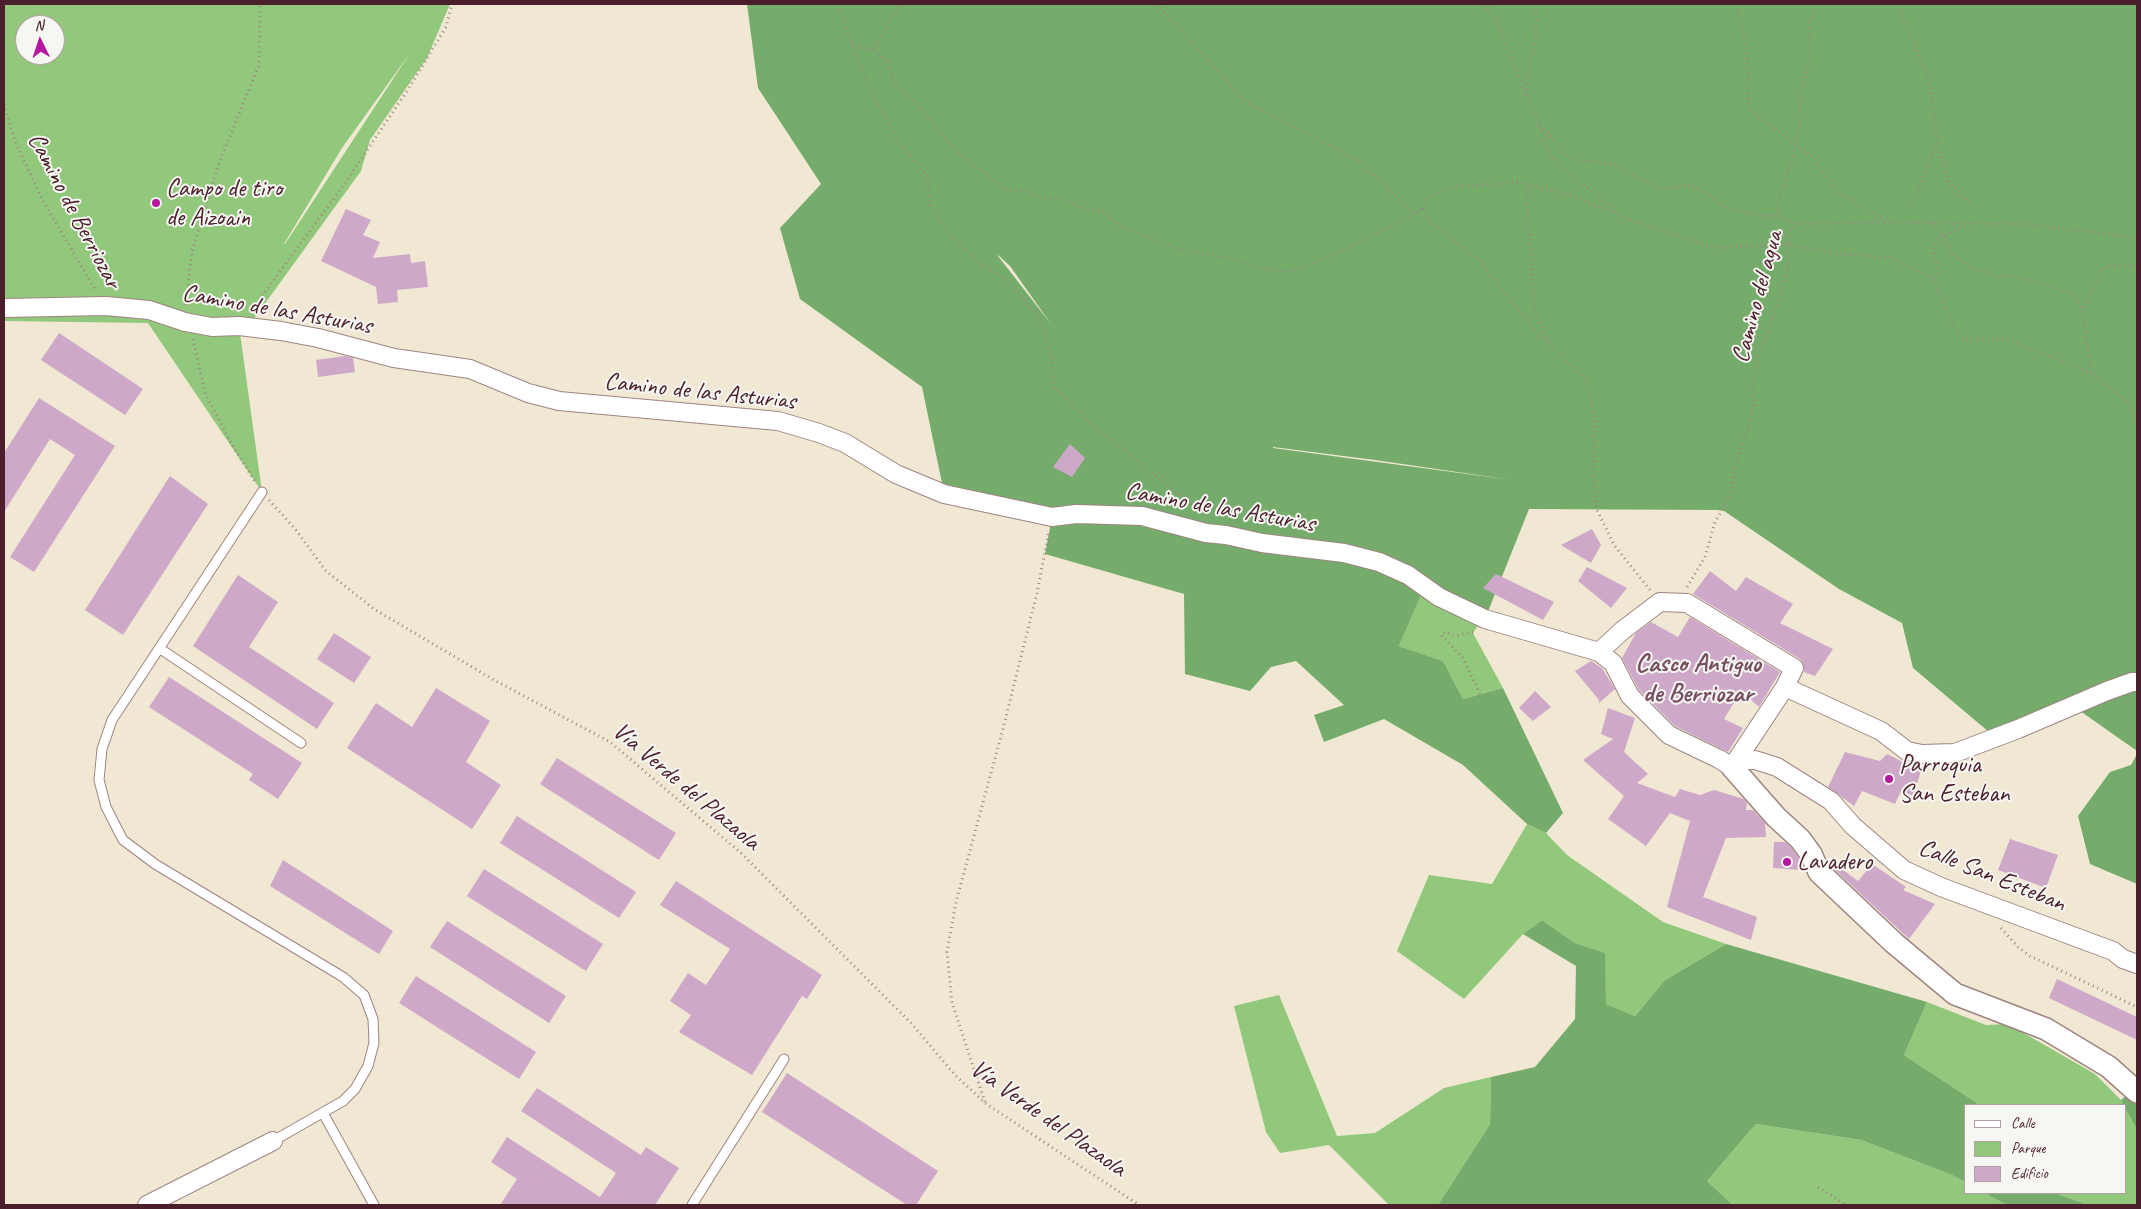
<!DOCTYPE html>
<html>
<head>
<meta charset="utf-8">
<style>
  body { margin:0 }
  #map { position:relative; width:2141px; height:1209px; overflow:hidden; background:#f1e8d4; font-family:Caveat,sans-serif }
  canvas { display:block }
  .frame { position:absolute; inset:0; border:5px solid #4a1f2b; pointer-events:none }
  .legend { position:absolute; left:1964px; top:1104px; width:162px; height:90px; box-sizing:border-box; background:#f6f6f2; border:1px solid #b1a0a2; margin:0; padding:6px 9px; list-style:none; font-size:15px; color:#4a1f2b }
  .legend li { display:flex; align-items:center; gap:10px; height:25px }
  .legend b { width:25px; border:1px solid #b1a0a2 }
  .north { position:absolute; left:15px; top:15px; width:50px; height:50px; box-sizing:border-box; background:#f6f6f2; border:1px solid #b1a0a2; border-radius:50%; rotate:356deg; font-size:14px; font-weight:700; line-height:20px; text-align:center; color:#4a1f2b }
  .north::after { content:''; display:block; margin:auto; width:18px; height:22px; background:#b5179e; clip-path:polygon(50% 0,100% 100%,50% 72%,0 100%) }
</style>
</head>
<body>
<div id="map">
<canvas width="2141" height="1209"></canvas>
<div class="frame"></div>
<ul class="legend">
<li><b style="height:6px;background:#fff"></b>Calle</li>
<li><b style="height:14px;background:#92c87b"></b>Parque</li>
<li><b style="height:14px;background:#cea8c8"></b>Edificio</li>
</ul>
<div class="north">N</div>
</div>
<script>
const c = document.querySelector('canvas').getContext('2d');
c.lineJoin = 'round';
function fillPath(path, color) { c.fillStyle = color; c.fill(path, 'evenodd'); }
const shape = rows => new Path2D(rows.map(r => 'M' + r).join(''));
function stroke(path, color, width, dash) { c.strokeStyle = color; c.lineWidth = width; c.lineCap = dash ? 'butt' : 'round'; c.setLineDash(dash || []); c.stroke(path); }
function label(font, color, halo, rows, align = 'center') {
  c.font = font + ' Caveat,sans-serif'; c.lineWidth = 4; c.setLineDash([]); c.textBaseline = 'middle'; c.strokeStyle = halo; c.fillStyle = color; for (const [text, x, y, turn = 0] of rows) {
    c.save(); c.translate(x, y); c.rotate((+turn || 0) * Math.PI / 180); c.textAlign = isNaN(turn) ? turn : align; if (halo) c.strokeText(text, 0, 0); c.fillText(text, 0, 0); c.restore();
  }
}
fillPath(shape([
  [4,4,450,4,427,58,370,140,361,171,253,320,239,326,262,492,148,323,4,321],
  [25,25,55,25,55,55,25,55],
  [410,53,285,244,284,244,342,148],
  [1422,593,1482,620,1473,633,1503,688,1463,699,1443,661,1399,646],
  [1527,824,1546,833,1567,855,1663,922,1726,944,1665,980,1635,1016,1606,1004,1604,953,1575,943,1542,920,1523,934,1464,999,1397,951,1429,875,1492,884],
  [1279,995,1337,1136,1375,1133,1444,1088,1491,1077,1490,1124,1438,1205,1389,1205,1329,1145,1280,1153,1266,1132,1234,1006],
  [1927,1002,1986,1025,2008,1024,2095,1074,2121,1100,2124,1105,1980,1105,1904,1055],
  [2125,1107,2137,1130,2137,1205,2088,1205,2055,1193,2125,1193],
  [1756,1124,1861,1140,1952,1175,1965,1182,1965,1193,1984,1193,2007,1205,1733,1205,1707,1181]
]), '#92c87b');
fillPath(shape([
  [747,4,2137,4,2137,751,2066,701,1989,732,1913,668,1902,623,1839,589,1724,511,1717,510,1529,509,1485,619,1422,593,1399,646,1443,661,1463,699,1503,688,1563,813,1546,833,1527,824,1463,765,1384,719,1324,742,1314,715,1344,705,1296,661,1271,667,1250,691,1185,674,1184,594,1045,554,1052,517,942,483,922,387,800,299,780,228,821,184,758,88],
  [998,255,1010,266,1051,324,998,256],
  [1273,447,1375,460,1512,480,1273,448],
  [2137,754,2137,884,2090,864,2078,816,2110,772,2131,765],
  [1542,920,1575,943,1605,953,1606,1004,1635,1016,1665,980,1726,944,1927,1002,1904,1055,1980,1105,1965,1105,1965,1182,1952,1175,1861,1140,1756,1124,1707,1181,1733,1205,1438,1205,1490,1124,1491,1077,1535,1067,1575,1019,1576,966,1523,934],
  [2137,1087,2137,1130,2121,1100],
  [1984,1193,2055,1193,2088,1205,2007,1205]
]), '#75ac6b');
fillPath(shape([
  [346,209,371,220,363,235,380,242,373,258,410,254,411,263,425,261,428,287,397,290,398,302,378,304,376,287,321,261],
  [59,333,143,389,125,415,41,360],
  [345,356,353,358,355,372,318,377,316,360],
  [39,398,115,446,34,572,10,557,75,455,50,439,4,512,4,453],
  [1070,444,1085,458,1072,477,1053,467],
  [170,476,208,504,123,635,85,610],
  [1592,529,1601,545,1591,563,1561,545],
  [1587,567,1627,588,1611,608,1578,581],
  [1710,571,1736,591,1746,577,1793,604,1780,623,1833,649,1815,676,1804,672,1803,663,1800,659,1693,594],
  [1496,574,1554,602,1543,620,1483,588],
  [238,575,278,602,249,647,334,703,317,729,193,646],
  [1690,617,1780,672,1759,707,1741,691,1724,719,1743,728,1728,752,1675,726,1639,690,1622,658,1636,633,1651,622,1678,637],
  [334,633,371,657,354,683,317,659],
  [1591,661,1602,668,1615,689,1599,703,1599,700,1575,671],
  [169,677,302,763,278,799,249,780,253,774,149,707],
  [436,688,490,721,466,762,501,785,472,829,347,748,376,703,412,727],
  [1535,691,1551,707,1533,721,1519,708],
  [1608,708,1635,718,1624,752,1648,774,1637,783,1675,797,1680,789,1700,795,1714,790,1744,799,1747,803,1746,810,1753,810,1765,823,1766,837,1726,838,1703,897,1757,917,1751,940,1667,907,1690,821,1670,813,1646,846,1608,819,1624,796,1583,760,1613,739,1601,734],
  [1845,752,1880,761,1887,754,1921,771,1913,796,1901,791,1895,804,1862,791,1854,806,1828,787],
  [557,758,676,833,659,860,540,784],
  [517,816,636,892,619,918,500,843],
  [2010,839,2058,855,2046,888,1998,870],
  [1774,842,1785,842,1791,847,1800,860,1802,870,1773,868],
  [283,860,393,931,379,954,270,886],
  [1872,864,1906,887,1903,890,1935,904,1909,939,1835,870,1838,866,1858,881],
  [484,869,603,944,586,971,467,896],
  [676,881,822,975,807,999,802,996,752,1075,679,1032,691,1015,670,1001,688,973,706,985,730,949,660,905],
  [447,921,566,996,549,1023,430,947],
  [416,976,536,1052,519,1079,399,1003],
  [2057,979,2137,1017,2137,1040,2049,998],
  [787,1073,938,1171,916,1205,907,1205,762,1112],
  [537,1088,641,1155,646,1147,679,1168,655,1205,500,1205,517,1179,491,1162,507,1137,600,1197,616,1173,521,1111]
]), '#cea8c8');
const service = shape([
  [262,492,112,720,102,749,99,780,106,807,123,840,155,864,343,977,364,995,373,1019,374,1043,368,1066,355,1089,343,1101,273,1141],
  [159,648,301,743],
  [323,1113,374,1205],
  [692,1205,784,1059]
]);
const minor = shape([
  [4,308,106,306,149,310,185,322,212,327,239,326,281,331,318,338,394,358,470,369,528,393,559,401,778,421,819,433,845,443,896,474,944,494,1052,517,1076,514,1142,516,1206,533,1226,535,1262,543,1344,553,1379,562,1408,575,1439,597,1485,619,1599,652,1613,663,1630,696,1669,735,1719,759,1732,767,1785,687,1794,668,1687,603,1660,602,1623,630,1599,652],
  [1785,687,1881,731,1907,751,1922,754,1955,753,2018,729,2107,691,2132,682,2137,682],
  [1738,760,1755,760,1777,767,1831,801,1853,826,1904,870,1941,887,2113,951,2123,959,2137,964],
  [147,1205,273,1141]
]);
const tertiary = shape([
  [1732,767,1776,817,1800,839,1811,854,1819,872,1894,943,1955,994,2046,1029,2109,1067,2137,1092]
]);
stroke(service, '#9e8480', 11);
stroke(minor, '#9e8480', 20);
stroke(tertiary, '#9e8480', 24);
stroke(shape([
  [837,4,871,91,899,142,928,178,930,205,952,238,978,261,1009,282,1038,316,1052,358,1054,387,1091,424,1173,490,1207,515],
  [1157,4,1245,101,1361,162,1413,213],
  [1484,4,1497,22,1554,161,1601,198,1617,214],
  [1736,4,1747,49,1748,109,1813,157,1836,191,1886,221],
  [1817,4,1809,25,1811,57,1800,92,1800,125,1790,168,1779,200,1778,215,1796,224,1887,222,2024,224,2124,236,2137,241],
  [1898,4,1930,84,1938,145,1948,181,1973,206],
  [854,46,874,50,888,62,892,76,902,91,915,102,952,146,993,181,1009,190,1024,191,1040,197,1063,200,1086,209,1103,211,1122,227,1178,249,1235,260,1260,268,1290,272,1346,250,1423,209],
  [874,50,900,4],
  [1527,94,1527,78,1535,44,1537,18,1536,4],
  [4,104,15,141,42,199,96,291],
  [1539,126,1547,132,1564,154,1576,160,1613,164,1660,189,1691,185,1712,196,1719,204,1738,211,1767,216,1778,215],
  [1528,184,1527,202,1535,312,1550,342],
  [1912,205,1934,151,1938,145],
  [1931,223,1940,228,1952,253,1973,269,1983,269,1998,278,2008,275,2039,282,2069,293,2076,298,2083,311],
  [1933,278,1941,273,1934,256,1935,241,1967,224],
  [186,305,192,251,219,163,259,65,260,4],
  [250,312,341,189,409,88,446,27,452,4],
  [193,339,205,393,232,445,256,483],
  [2091,372,2083,311,2106,266,2137,266],
  [269,500,296,530,326,571,374,609,494,680,610,742,741,853,912,1024,954,1074,985,1103,1139,1205],
  [1687,587,1705,557,1715,522,1731,495,1735,467,1751,419,1754,402,1752,392,1759,356,1785,283,1788,264,1789,236,1796,224],
  [1650,590,1614,545,1596,508,1593,471,1595,418,1586,379,1538,333,1477,259,1430,221,1423,209,1427,198,1451,187,1520,182,1571,196,1637,222,1715,248,1787,244,1831,253,1892,258,1933,278,1955,328,1963,339,2007,339,2091,373,2128,403,2137,423],
  [1473,632,1455,636,1445,632,1441,635,1463,658,1480,694],
  [2001,928,2018,947,2030,956,2137,1007],
  [985,1102,952,1003,947,952,956,902,1003,729,1037,593,1049,531],
  [1818,1187,1846,1205]
]), '#9e8480', 3, [1, 4]);
stroke(service, '#fff', 9);
stroke(minor, '#fff', 18);
stroke(tertiary, '#fff', 21);
for (const [x, y, r, color] of [
  [156,203,5,"#b5179e"],
  [1889,779,5,"#b5179e"],
  [1787,862,5,"#b5179e"]
]) { const dot = new Path2D(); dot.arc(x, y, r, 0, 2 * Math.PI); c.fillStyle = color; c.fill(dot); stroke(dot, '#f6f6f2', 2); }
label('25px', '#4a1f2b', '#f6f6f2', [
  ["Campo de tiro",166,189],
  ["de Aizoain",166,218],
  ["Parroquia",1899,765],
  ["San Esteban",1899,794],
  ["Lavadero",1797,862]
], 'left');
label('25px', '#4a1f2b', '#f6f6f2', [
  ["Camino de Berriozar",74,211,62],
  ["Camino del agua",1758,297,-75],
  ["Camino de las Asturias",277,310,10],
  ["Camino de las Asturias",700,392,6],
  ["Camino de las Asturias",1220,508,10],
  ["Vía Verde del Plazaola",686,787,40],
  ["Calle San Esteban",1992,876,22],
  ["Vía Verde del Plazaola",1048,1119,35]
]);
label('bold 26px', '#784f62', '#f6f6f2', [
  ["Casco Antiguo",1698,664],
  ["de Berriozar",1698,694]
]);
</script>
</body>
</html>
